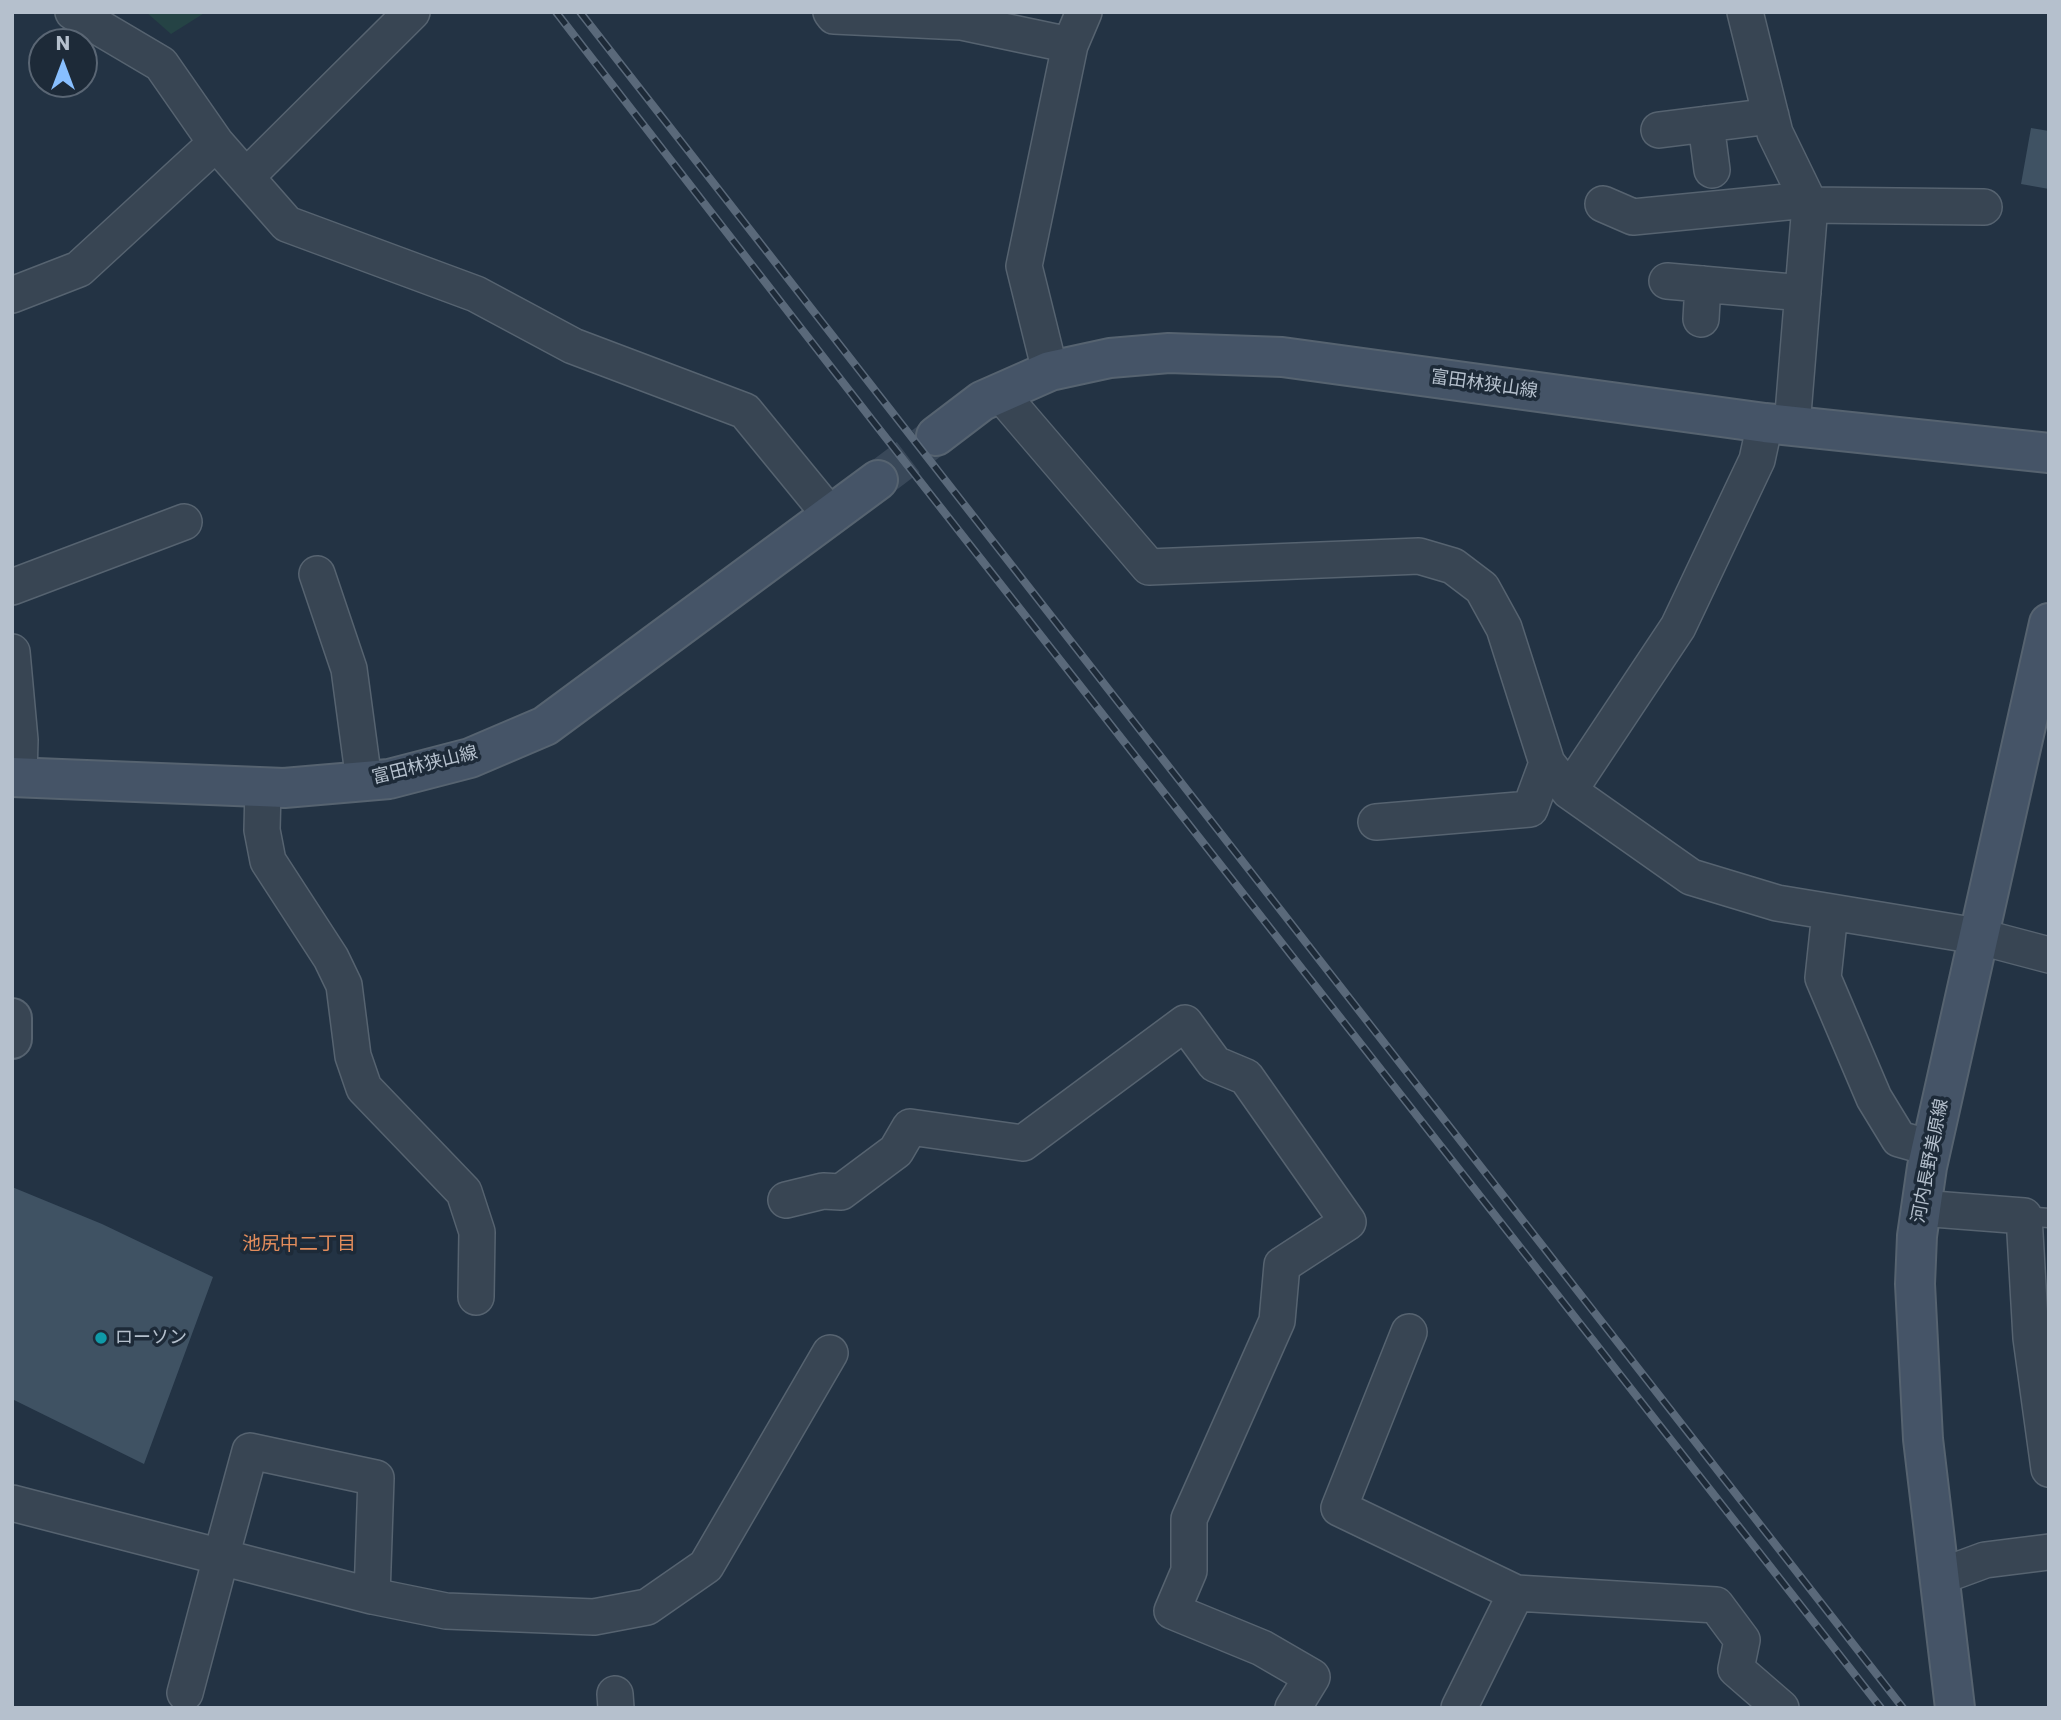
<!DOCTYPE html>
<html>
<head>
<meta charset="utf-8">
<style>
  body { margin:0 }
  #map { position:relative; width:2061px; height:1720px; overflow:hidden; background:#233344; font-family:Poppins,sans-serif }
  canvas { display:block }
  .frame { position:absolute; inset:0; border:14px solid #b5c0cd; pointer-events:none }
  .north { position:absolute; left:28px; top:28px; width:70px; height:70px; box-sizing:border-box; background:#1d2a38; border:2px solid #5a6674; border-radius:50%; rotate:0deg; font-size:19px; font-weight:700; line-height:28px; text-align:center; color:#b5c0cd }
  .north::after { content:''; display:block; margin:auto; width:24px; height:32px; background:#88bfff; clip-path:polygon(50% 0,100% 100%,50% 72%,0 100%) }
</style>
</head>
<body>
<div id="map">
<canvas width="2061" height="1720"></canvas>
<div class="frame"></div>
<div class="north">N</div>
</div>
<script>
const c = document.querySelector('canvas').getContext('2d');
c.lineJoin = 'round';
function fillPath(path, color) { c.fillStyle = color; c.fill(path, 'evenodd'); }
const shape = rows => new Path2D(rows.map(r => 'M' + r).join(''));
function stroke(path, color, width, dash) { c.strokeStyle = color; c.lineWidth = width; c.lineCap = dash ? 'butt' : 'round'; c.setLineDash(dash || []); c.stroke(path); }
function label(font, color, halo, rows, align = 'center') {
  c.font = font + ' Poppins,"Noto Sans JP",sans-serif'; c.lineWidth = 7; c.setLineDash([]); c.textBaseline = 'middle'; c.strokeStyle = halo; c.fillStyle = color; for (const [text, x, y, turn = 0] of rows) {
    c.save(); c.translate(x, y); c.rotate((+turn || 0) * Math.PI / 180); c.textAlign = isNaN(turn) ? turn : align; if (halo) c.strokeText(text, 0, 0); c.fillText(text, 0, 0); c.restore();
  }
}
fillPath(shape([
  [146,12,206,12,171,34]
]), '#254345');
fillPath(shape([
  [2031,128,2049,131,2049,189,2021,184],
  [12,1187,102,1224,213,1277,144,1464,12,1399]
]), '#3f5263');
stroke(shape([
  [878,480,936,436]
]), '#394859', 38, [38, 19]);
const service = shape([
  [2024,1216,2049,1218]
]);
const minor = shape([
  [73,12,161,64,216,143,287,224,476,294,573,346,745,411,831,516],
  [831,12,834,16,961,22,1070,45],
  [1745,12,1775,133,1810,205,1792,426],
  [1706,124,1712,170],
  [1659,130,1771,116],
  [246,177,412,12],
  [1603,204,1633,217,1807,200],
  [1810,205,1984,207],
  [1667,281,1803,293],
  [12,295,79,269,216,143],
  [1701,319,1703,284],
  [1050,371,1024,266,1070,45,1084,12],
  [1000,393,1149,567,1419,556,1453,566,1482,588,1504,628,1547,763,1569,791,1691,877,1777,903,1977,936,2049,955],
  [317,574,349,669,364,781],
  [12,587,184,522],
  [12,652,20,740,19,777],
  [263,788,262,830,268,861,331,958,344,985,353,1056,364,1088,464,1192,477,1232,476,1297],
  [1569,791,1678,627,1757,460,1765,423],
  [1376,822,1530,809,1547,763],
  [1830,912,1823,978,1874,1098,1899,1139,1931,1148],
  [786,1200,823,1191,841,1192,896,1151,910,1127,1023,1143,1185,1023,1215,1064,1246,1077,1348,1222,1282,1265,1277,1321,1189,1519,1189,1571,1172,1611,1262,1648,1312,1677,1293,1708],
  [1920,1208,2024,1216,2031,1338,2049,1469],
  [1409,1332,1339,1508,1516,1593,1459,1708],
  [12,1503,221,1557,372,1596,376,1478,250,1451,221,1557,185,1693],
  [1939,1577,1985,1560,2049,1552],
  [1516,1593,1716,1605,1742,1640,1736,1669,1781,1708],
  [372,1596,446,1611,594,1617,647,1607,706,1566,830,1353],
  [615,1694,616,1708]
]);
const tertiary = shape([
  [12,1018,12,1039]
]);
const secondary = shape([
  [936,436,982,401,1050,371,1110,358,1169,353,1282,357,1765,423,2049,453],
  [12,777,284,788,389,779,470,758,545,726,878,480],
  [1955,1708,1923,1439,1915,1284,1917,1236,1927,1167,2049,623]
]);
stroke(service, '#566370', 21);
stroke(minor, '#566370', 38);
stroke(tertiary, '#566370', 42);
stroke(secondary, '#566370', 42);
stroke(service, '#384553', 18);
stroke(minor, '#384553', 35);
stroke(tertiary, '#384553', 38);
stroke(secondary, '#455467', 38);
const rail = shape([
  [556,12,872,420,1881,1708],
  [580,12,1903,1708]
]);
stroke(rail, '#5a697a', 8);
stroke(rail, '#1d2a38', 5, [16]);
for (const [x, y, r, color] of [
  [101,1338,7,"#0f9aa8"]
]) { const dot = new Path2D(); dot.arc(x, y, r, 0, 2 * Math.PI); c.fillStyle = color; c.fill(dot); stroke(dot, '#1d2a38', 2.5); }
label('18px', '#b5c0cd', '#1d2a38', [
  ["富田林狭山線",1484,385,8],
  ["富田林狭山線",425,766,-14],
  ["河内長野美原線",1931,1161,-79]
]);
label('18px', '#b5c0cd', '#1d2a38', [
  ["ローソン",115,1338]
], 'left');
label('19px', '#e18c5c', '#1d2a38', [
  ["池尻中二丁目",299,1245]
]);
</script>
</body>
</html>
